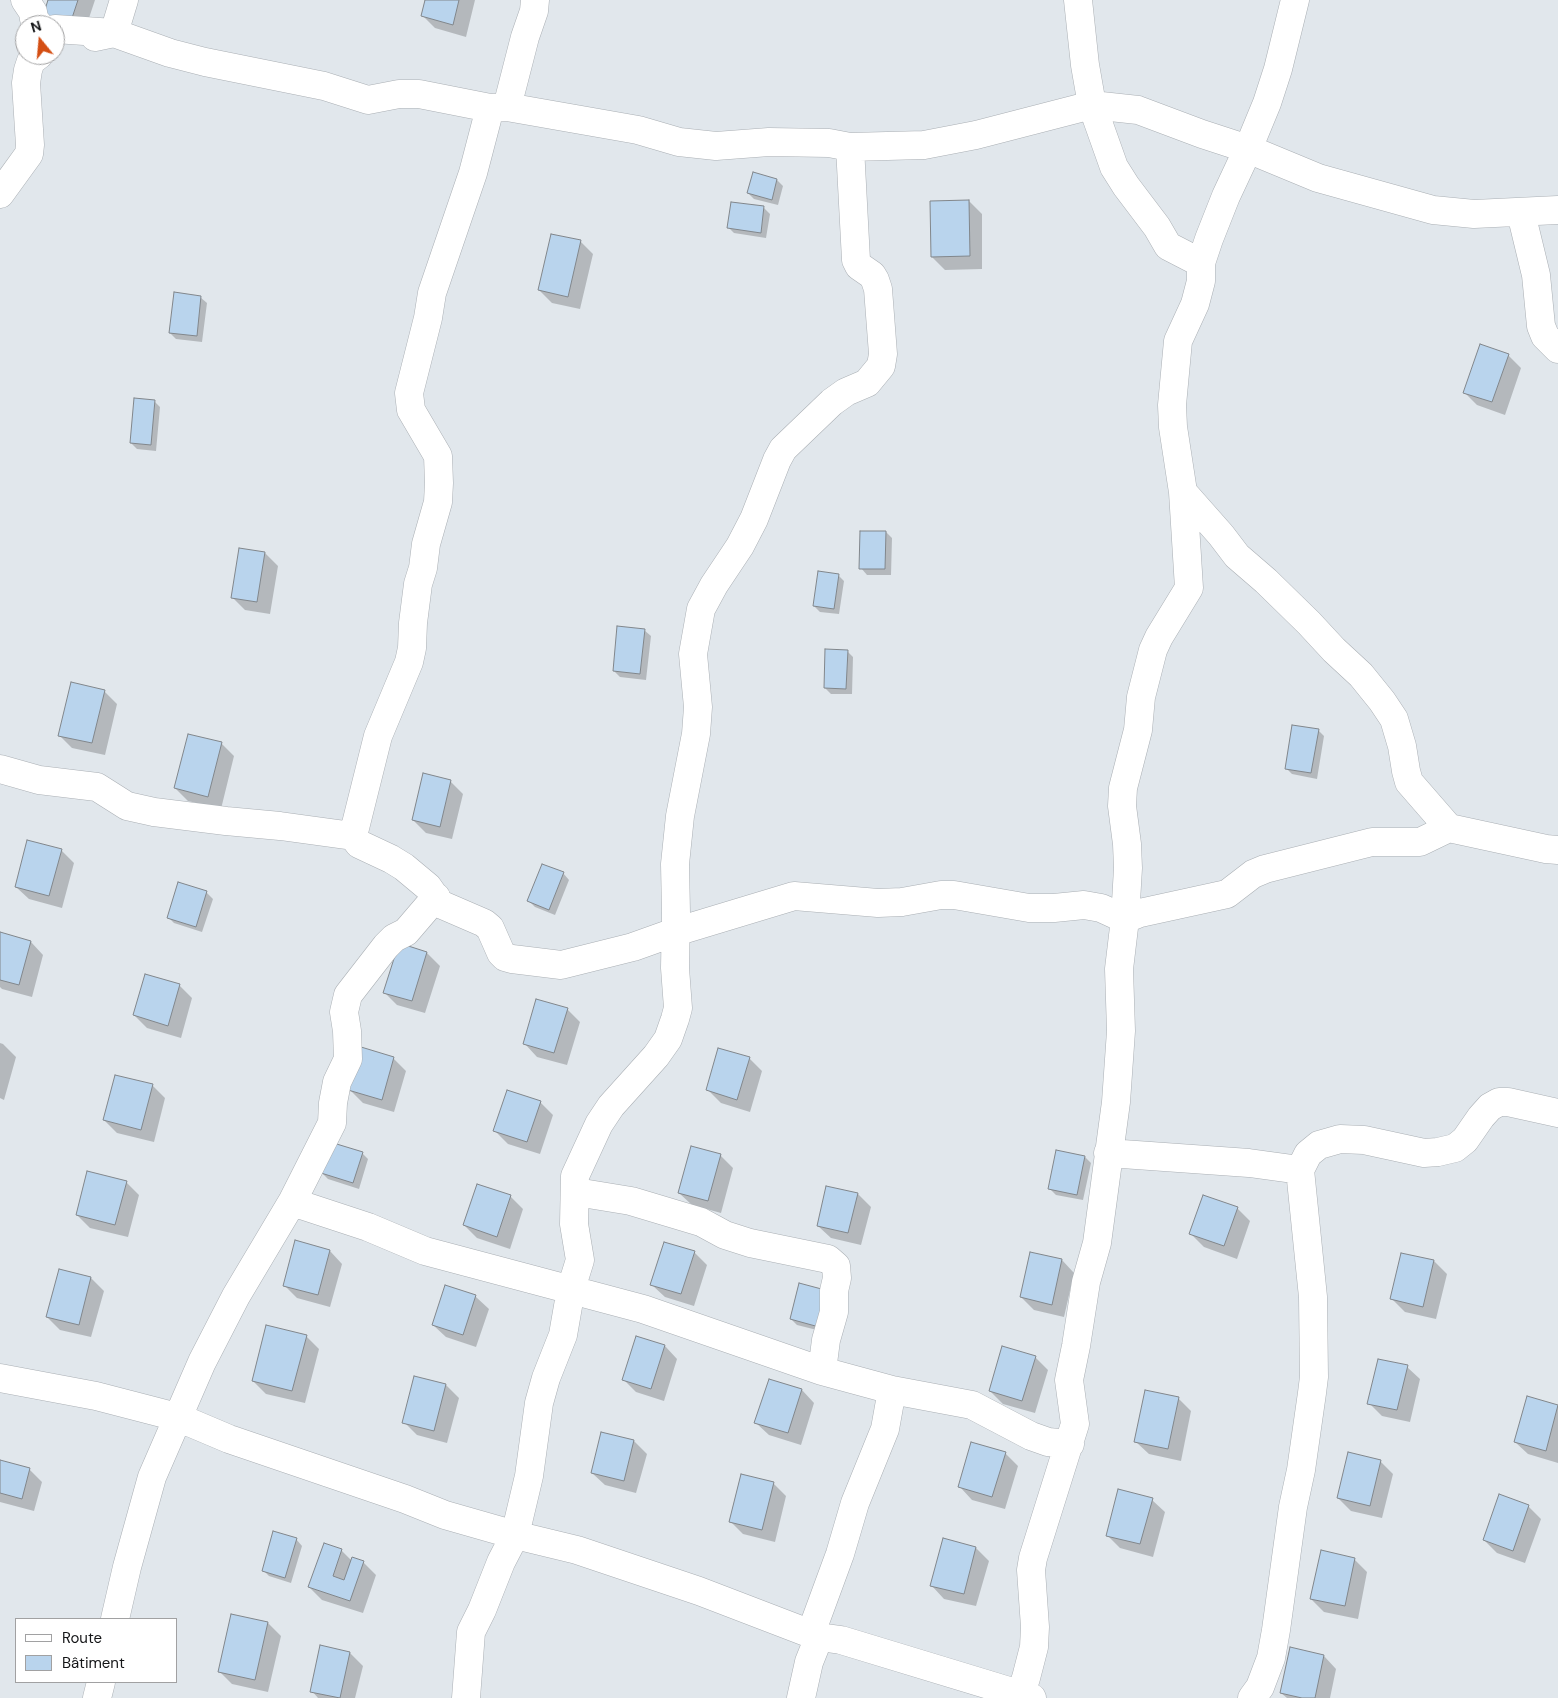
<!DOCTYPE html>
<html>
<head>
<meta charset="utf-8">
<style>
  body { margin:0 }
  #map { position:relative; width:1558px; height:1698px; overflow:hidden; background:#e1e7ec; font-family:"DM Sans",sans-serif }
  canvas { display:block }
  .legend { position:absolute; left:15px; top:1618px; width:162px; height:65px; box-sizing:border-box; background:#fff; border:1px solid #a1a1a2; margin:0; padding:6px 9px; list-style:none; font-size:15px; color:#141517 }
  .legend li { display:flex; align-items:center; gap:10px; height:25px }
  .legend b { width:25px; border:1px solid #a1a1a2 }
  .north { position:absolute; left:15px; top:15px; width:50px; height:50px; box-sizing:border-box; background:#fff; border:1px solid #a1a1a2; border-radius:50%; rotate:343deg; font-size:14px; font-weight:700; line-height:20px; text-align:center; color:#141517 }
  .north::after { content:''; display:block; margin:auto; width:18px; height:22px; background:#d44e13; clip-path:polygon(50% 0,100% 100%,50% 72%,0 100%) }
</style>
</head>
<body>
<div id="map">
<canvas width="1558" height="1698"></canvas>
<ul class="legend">
<li><b style="height:6px;background:#fff"></b>Route</li>
<li><b style="height:14px;background:#b9d4ed"></b>Bâtiment</li>
</ul>
<div class="north">N</div>
</div>
<script>
const c = document.querySelector('canvas').getContext('2d');
c.lineJoin = 'round';
function fillPath(path, color) { c.fillStyle = color; c.fill(path, 'evenodd'); }
const shape = rows => new Path2D(rows.map(r => 'M' + r).join(''));
function stroke(path, color, width, dash) { c.strokeStyle = color; c.lineWidth = width; c.lineCap = dash ? 'butt' : 'round'; c.setLineDash(dash || []); c.stroke(path); }
fillPath(shape([
  [49,0,95,0,82,39],
  [426,0,475,0,466,37,435,28,422,15],
  [777,180,783,186,778,205,754,199,748,193],
  [969,201,982,214,982,269,945,270,932,257],
  [764,208,770,214,766,238,734,233,728,227],
  [580,241,593,254,580,309,552,303,539,290],
  [200,297,207,303,202,342,176,339,170,333],
  [1508,355,1521,368,1505,415,1477,405,1464,392],
  [154,401,160,407,156,451,137,449,131,443],
  [886,532,892,538,891,575,867,575,861,568],
  [240,549,265,553,278,566,270,614,245,610,232,597],
  [838,575,844,581,839,614,820,612,814,606],
  [644,630,651,636,646,680,620,677,614,671],
  [847,651,853,657,852,694,831,694,825,688],
  [104,691,117,704,105,755,72,748,59,735],
  [1318,730,1324,736,1317,779,1292,774,1286,768],
  [221,743,234,756,221,809,188,801,175,788],
  [450,781,463,794,452,839,426,833,413,820],
  [61,850,74,863,62,908,29,899,16,887],
  [563,873,569,880,555,915,535,907,529,901],
  [206,892,213,899,202,932,174,923,168,917],
  [0,937,31,942,43,955,32,997,2,989,0,987],
  [399,945,427,953,440,966,425,1013,397,1005,384,992],
  [179,985,192,998,181,1038,147,1028,134,1015],
  [567,1009,580,1022,567,1065,537,1057,525,1044],
  [0,1043,3,1044,16,1057,4,1100,0,1098],
  [393,1058,406,1071,394,1112,363,1103,350,1090],
  [749,1058,762,1071,750,1112,721,1103,708,1090],
  [152,1085,165,1098,154,1142,117,1133,104,1120],
  [540,1102,553,1115,540,1154,508,1144,495,1131],
  [362,1153,368,1159,359,1189,328,1179,322,1173],
  [720,1155,733,1168,721,1213,692,1205,679,1193],
  [1085,1157,1091,1163,1083,1200,1056,1195,1050,1189],
  [126,1182,139,1195,128,1237,90,1228,77,1215],
  [827,1188,858,1194,871,1207,861,1245,831,1238,818,1226],
  [510,1196,523,1209,510,1249,477,1238,464,1225],
  [1237,1208,1250,1221,1237,1259,1204,1247,1191,1234],
  [330,1251,342,1264,330,1307,297,1298,284,1285],
  [694,1252,707,1265,694,1306,665,1297,652,1285],
  [1062,1260,1074,1273,1064,1317,1034,1310,1021,1297],
  [1434,1261,1447,1274,1436,1319,1405,1312,1392,1299],
  [60,1271,91,1278,104,1291,91,1337,60,1330,47,1317],
  [800,1284,825,1332,797,1325,791,1319],
  [446,1287,476,1297,489,1309,476,1347,446,1337,433,1325],
  [306,1336,319,1349,305,1403,266,1394,253,1381],
  [665,1346,677,1359,664,1401,636,1392,623,1379],
  [1035,1357,1048,1370,1035,1413,1003,1404,990,1391],
  [1407,1367,1420,1379,1410,1422,1382,1416,1369,1403],
  [446,1385,459,1398,447,1443,417,1435,404,1422],
  [802,1390,814,1403,801,1445,769,1435,756,1423],
  [1178,1398,1191,1411,1181,1461,1149,1454,1136,1442],
  [1528,1398,1558,1406,1558,1463,1528,1454,1515,1442],
  [602,1433,634,1441,647,1454,636,1493,605,1485,592,1473],
  [1005,1453,1018,1466,1005,1509,972,1500,960,1487],
  [0,1461,29,1469,42,1482,34,1511,0,1502],
  [1380,1461,1393,1474,1382,1518,1351,1511,1338,1498],
  [773,1483,786,1496,775,1542,743,1534,730,1521],
  [1152,1500,1165,1512,1153,1557,1120,1548,1107,1535],
  [1528,1506,1541,1519,1525,1563,1497,1553,1484,1540],
  [296,1539,302,1546,291,1583,269,1576,263,1570],
  [976,1548,989,1561,976,1606,944,1599,932,1586],
  [341,1550,352,1561,363,1562,376,1575,363,1613,322,1600,309,1587],
  [1354,1559,1367,1572,1358,1619,1324,1612,1311,1599],
  [232,1615,268,1623,281,1636,268,1692,232,1684,219,1671],
  [321,1647,350,1653,363,1666,355,1698,318,1698,312,1691],
  [1324,1656,1336,1669,1330,1698,1287,1698,1281,1693]
]), '#0003');
const building = shape([
  [48,0,78,0,69,27,42,19,48,0],
  [425,0,459,0,453,25,421,16,425,0],
  [753,172,777,179,772,200,747,193,753,172],
  [969,200,970,256,931,257,930,201,969,200],
  [731,202,764,206,761,233,727,228,731,202],
  [551,234,581,240,568,297,538,290,551,234],
  [174,292,201,296,197,336,169,333,174,292],
  [1480,344,1509,354,1492,402,1463,393,1480,344],
  [134,398,155,400,151,445,130,443,134,398],
  [860,531,886,531,885,569,859,569,860,531],
  [239,548,265,552,257,602,231,598,239,548],
  [818,571,839,574,834,609,813,606,818,571],
  [617,626,645,629,640,674,613,671,617,626],
  [825,649,848,650,846,689,824,688,825,649],
  [71,682,105,690,92,743,58,736,71,682],
  [1292,725,1319,729,1311,773,1285,769,1292,725],
  [188,734,222,742,208,797,174,788,188,734],
  [423,773,451,780,440,827,412,820,423,773],
  [27,840,62,849,49,896,15,887,27,840],
  [542,864,564,872,549,910,527,901,542,864],
  [178,882,207,891,196,927,167,918,178,882],
  [0,932,31,941,19,985,0,980,0,932],
  [399,943,427,952,412,1001,383,993,399,943],
  [145,974,180,984,168,1026,133,1015,145,974],
  [536,999,568,1008,554,1053,523,1044,536,999],
  [361,1047,394,1057,382,1100,348,1090,361,1047],
  [718,1048,750,1057,737,1100,706,1090,718,1048],
  [115,1075,153,1084,141,1130,103,1120,115,1075],
  [507,1090,541,1101,527,1142,493,1131,507,1090],
  [330,1142,363,1152,353,1183,321,1173,330,1142],
  [691,1146,721,1154,708,1201,678,1193,691,1146],
  [1056,1150,1085,1156,1077,1195,1048,1189,1056,1150],
  [87,1171,127,1181,115,1225,76,1215,87,1171],
  [477,1184,511,1195,497,1237,463,1225,477,1184],
  [826,1186,858,1193,848,1233,817,1226,826,1186],
  [1203,1195,1238,1207,1224,1246,1189,1234,1203,1195],
  [295,1240,330,1250,318,1295,283,1286,295,1240],
  [664,1242,695,1251,681,1294,650,1285,664,1242],
  [1030,1252,1062,1259,1052,1305,1020,1297,1030,1252],
  [1401,1253,1434,1260,1423,1307,1390,1299,1401,1253],
  [59,1269,91,1277,79,1325,46,1317,59,1269],
  [799,1283,829,1291,819,1327,790,1319,799,1283],
  [445,1285,476,1295,463,1335,432,1325,445,1285],
  [266,1325,307,1335,292,1391,252,1381,266,1325],
  [636,1336,665,1345,651,1389,622,1380,636,1336],
  [1002,1346,1036,1356,1022,1401,989,1391,1002,1346],
  [1378,1359,1408,1365,1397,1410,1367,1404,1378,1359],
  [414,1376,446,1384,434,1431,402,1423,414,1376],
  [769,1379,802,1389,788,1433,754,1423,769,1379],
  [1145,1390,1179,1397,1168,1449,1134,1442,1145,1390],
  [1527,1396,1558,1405,1546,1451,1514,1442,1527,1396],
  [601,1432,634,1440,624,1481,591,1473,601,1432],
  [971,1442,1006,1452,992,1497,958,1487,971,1442],
  [1348,1452,1381,1460,1370,1506,1337,1498,1348,1452],
  [0,1460,30,1468,22,1499,0,1493,0,1460],
  [741,1474,774,1482,762,1530,729,1522,741,1474],
  [1118,1489,1153,1498,1140,1544,1106,1536,1118,1489],
  [1499,1494,1529,1505,1513,1551,1483,1540,1499,1494],
  [273,1531,297,1538,285,1578,262,1571,273,1531],
  [943,1538,976,1547,964,1594,930,1586,943,1538],
  [324,1543,342,1549,333,1576,344,1580,352,1557,364,1561,350,1601,308,1587,324,1543],
  [1321,1550,1355,1558,1345,1606,1310,1599,1321,1550],
  [231,1614,268,1622,255,1680,218,1672,231,1614],
  [320,1645,350,1652,340,1698,310,1692,320,1645],
  [1290,1647,1324,1655,1315,1698,1302,1698,1280,1693,1290,1647]
]);
fillPath(building, '#b9d4ed');
stroke(building, '#81868b', 1);
const street = shape([
  [25,0,33,12,34,19,39,25],
  [1078,0,1085,65,1092,105,1138,110,1202,134,1248,149,1318,178,1433,210,1474,214,1558,210],
  [55,29,114,33,170,53,205,62,324,86,368,100,399,94,419,94,490,108,507,107,638,130,679,142,716,146,769,142,829,143,850,147,924,145,976,135,1092,105,1114,167,1126,186,1157,227,1168,246,1201,263],
  [95,37,114,33,124,0],
  [507,107,525,37,534,11,535,0],
  [0,194,29,154,30,145,26,83,28,70,31,61,39,55],
  [1521,213,1536,275,1541,326,1545,336,1558,349],
  [1183,492,1221,535,1237,556,1266,581,1309,623,1334,650,1361,675,1382,701,1394,719,1402,746,1406,771,1409,782,1449,828],
  [0,769,39,780,97,787,127,806,154,812,226,821,280,826,353,836,359,844,391,859,404,867,428,887,440,904,484,923,490,928,501,953,505,957,512,959,561,965,633,947,675,932,794,896,878,903,902,902,941,895,954,895,1029,908,1054,908,1084,905,1101,908,1125,919,1140,913,1227,894,1253,874,1265,869,1372,842,1420,842,1449,828,1546,849,1558,850],
  [353,836,378,736,409,662,412,648,413,623,418,584,423,568,426,544,438,502,439,483,438,456,411,410,409,393,428,318,432,293,473,173,490,108],
  [1108,1153,1249,1163,1300,1170],
  [576,1192,631,1201,701,1222,725,1235,750,1243,828,1259,836,1266,837,1278,834,1291,834,1312,826,1340,822,1371],
  [292,1202,332,1123,333,1103,337,1082,348,1059,347,1031,344,1012,348,995,386,946,394,938,406,932,436,897],
  [0,1378,96,1396,177,1417,229,1439,405,1499,445,1515,515,1535,577,1550,699,1591,819,1637,841,1640,1032,1698],
  [115,1619,127,1567,152,1477,202,1362,236,1296,292,1202,368,1227,425,1251,643,1309,822,1371,892,1390,972,1405,1031,1436,1048,1442,1070,1444],
  [811,1633,840,1554,855,1503,885,1429,892,1390],
  [1020,1695,1026,1678,1034,1647,1035,1627,1031,1570,1033,1558,1075,1424,1069,1380,1076,1346,1086,1282,1097,1243,1116,1102,1121,1031,1119,969,1125,919,1128,868,1127,844,1122,806,1123,788,1138,730,1141,697,1153,650,1159,637,1189,588,1183,492,1173,427,1172,405,1178,341,1195,304,1201,281,1201,263,1209,239,1226,196,1248,149,1267,103,1278,69,1295,0],
  [97,1698,101,1682],
  [466,1698,471,1632,482,1610,501,1562,515,1535,529,1476,539,1403,546,1378,563,1335,571,1289,580,1260,574,1224,575,1176,599,1124,611,1106,656,1056,668,1039,675,1019,678,1008,675,968,676,913,675,864,680,816,696,734,698,707,693,654,701,609,714,585,740,546,754,519,777,460,783,449,832,402,846,392,867,383,881,366,883,354,878,289,875,280,872,275,859,266,856,260,850,147],
  [801,1698,809,1662,819,1637],
  [1252,1698,1260,1687,1271,1658,1276,1630,1293,1507,1301,1470,1312,1393,1314,1377,1313,1297,1300,1170,1308,1154,1319,1145,1340,1139,1364,1140,1424,1153,1438,1152,1455,1148,1465,1140,1481,1117,1490,1107,1499,1102,1508,1102,1558,1113]
]);
stroke(street, '#aaafb4', 29);
stroke(street, '#fff', 28);
</script>
</body>
</html>
